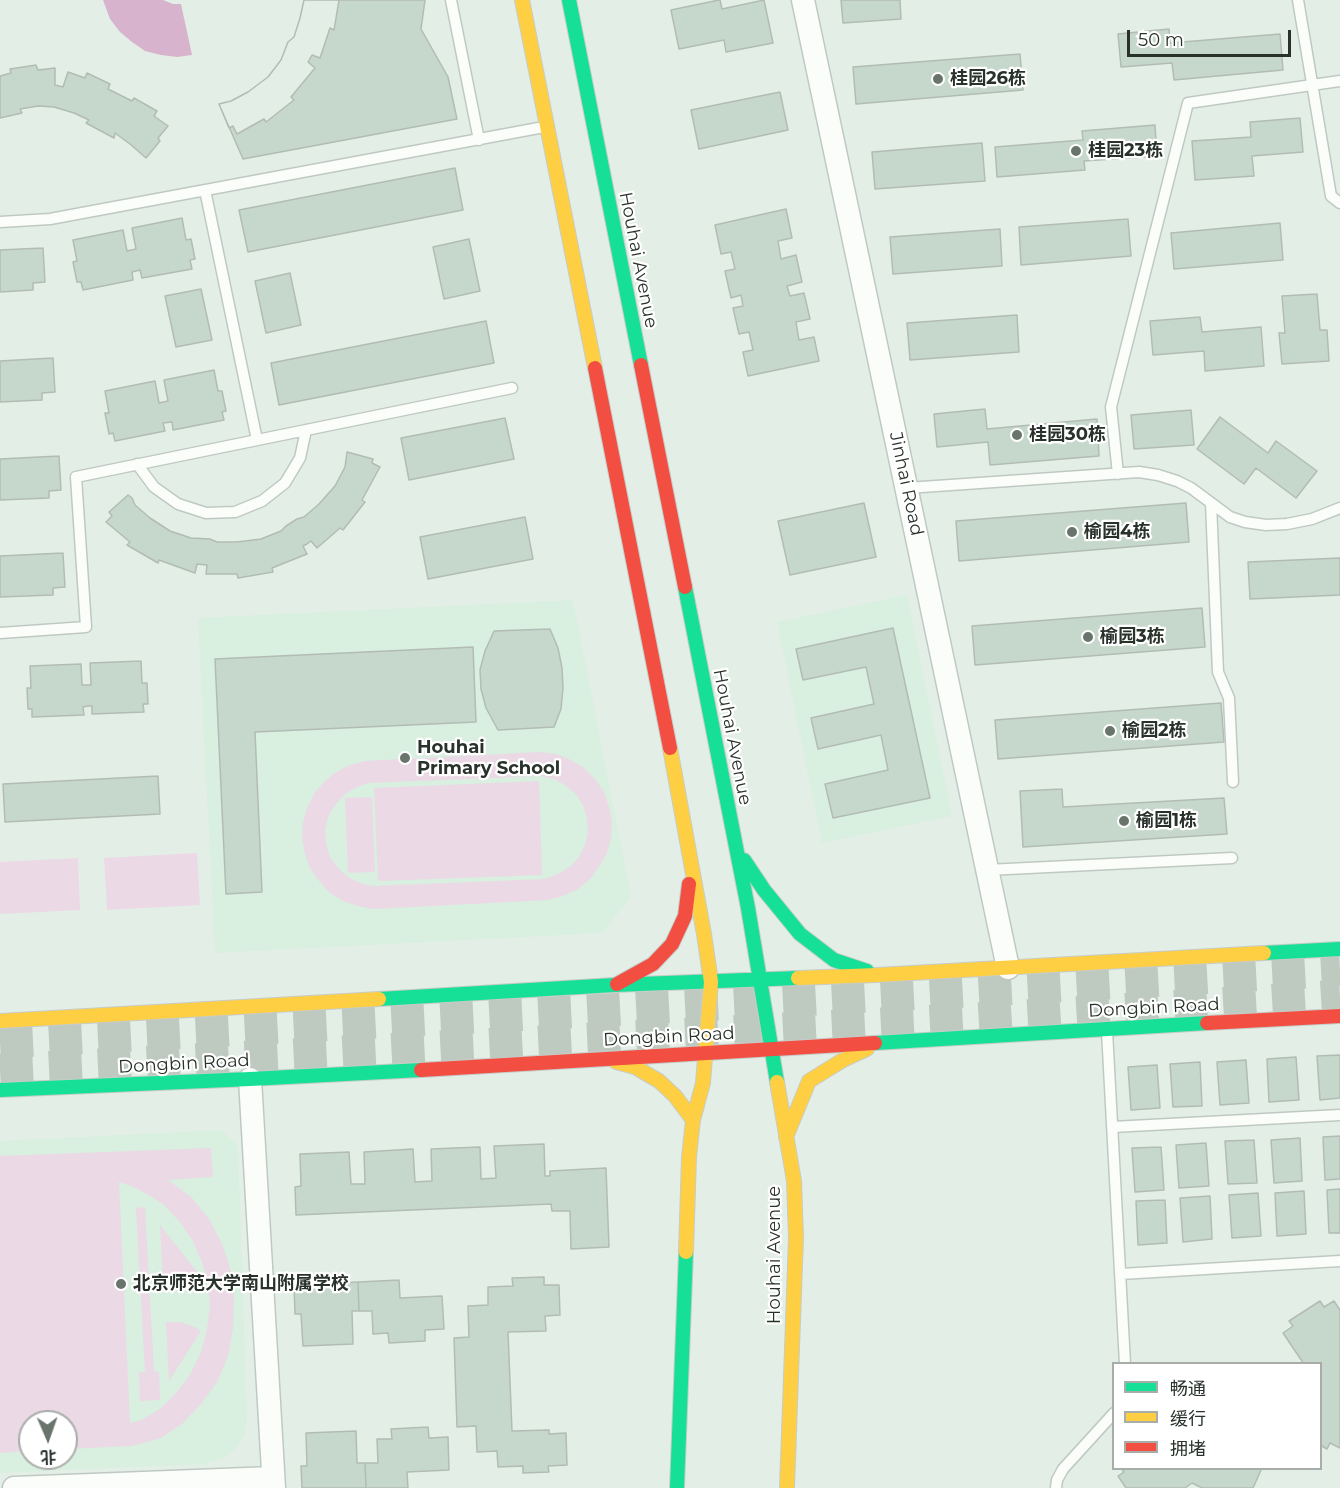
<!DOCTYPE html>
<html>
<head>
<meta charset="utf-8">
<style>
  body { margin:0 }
  #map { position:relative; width:1340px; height:1488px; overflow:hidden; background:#e3efe6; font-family:Montserrat,"Noto Sans SC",sans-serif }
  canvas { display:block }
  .legend { position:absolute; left:1112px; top:1362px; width:210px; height:108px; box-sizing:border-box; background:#fff; border:2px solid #a9adaa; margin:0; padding:8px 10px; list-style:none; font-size:18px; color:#28312a }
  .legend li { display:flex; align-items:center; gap:12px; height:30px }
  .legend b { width:30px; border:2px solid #a9adaa }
  .north { position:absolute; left:18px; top:1410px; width:60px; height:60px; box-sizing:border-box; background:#fff; border:2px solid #a9adaa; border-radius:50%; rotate:178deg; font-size:16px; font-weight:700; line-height:24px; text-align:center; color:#28312a }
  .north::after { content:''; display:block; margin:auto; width:21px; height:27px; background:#69746c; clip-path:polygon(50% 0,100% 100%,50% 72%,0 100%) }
  .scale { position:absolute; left:1127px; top:30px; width:164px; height:27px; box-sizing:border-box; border:3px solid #28312a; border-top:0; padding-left:8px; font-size:18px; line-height:21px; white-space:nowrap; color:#28312a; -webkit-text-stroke:4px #fff; paint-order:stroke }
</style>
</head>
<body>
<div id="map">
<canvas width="1340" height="1488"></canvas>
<ul class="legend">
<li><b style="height:8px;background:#16e098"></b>畅通</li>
<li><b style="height:8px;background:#ffcf43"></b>缓行</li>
<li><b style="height:8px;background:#f24e42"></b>拥堵</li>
</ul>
<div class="north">北</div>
<div class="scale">50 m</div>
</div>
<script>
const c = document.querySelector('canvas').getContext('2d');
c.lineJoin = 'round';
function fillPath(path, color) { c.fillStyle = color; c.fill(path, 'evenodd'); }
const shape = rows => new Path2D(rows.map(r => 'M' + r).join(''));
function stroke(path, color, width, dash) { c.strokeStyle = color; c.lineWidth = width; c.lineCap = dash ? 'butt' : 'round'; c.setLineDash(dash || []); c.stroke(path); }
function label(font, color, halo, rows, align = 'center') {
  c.font = font + ' Montserrat,"Noto Sans SC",sans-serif'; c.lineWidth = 4.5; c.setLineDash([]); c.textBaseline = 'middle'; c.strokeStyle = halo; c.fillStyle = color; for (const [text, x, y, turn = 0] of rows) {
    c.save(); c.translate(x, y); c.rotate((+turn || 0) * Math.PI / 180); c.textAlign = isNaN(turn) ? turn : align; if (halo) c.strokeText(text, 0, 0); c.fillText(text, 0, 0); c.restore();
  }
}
fillPath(shape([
  [907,595,952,816,822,843,777,622],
  [573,600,631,897,602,933,215,953,198,618],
  [221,1130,238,1145,247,1422,244,1436,234,1450,222,1459,205,1464,0,1473,0,1141],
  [30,1422,66,1422,66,1458,30,1458]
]), '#d9efdf');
fillPath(shape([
  [540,752,556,754,571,760,584,768,595,779,604,792,609,807,612,822,611,838,607,853,599,867,590,879,578,889,563,896,548,900,373,909,358,906,343,901,330,893,319,881,310,868,305,854,302,838,303,823,307,808,314,794,324,782,336,772,350,765,365,761],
  [540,776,554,779,565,785,576,794,583,805,587,818,588,832,585,845,579,857,570,867,558,874,545,879,373,886,360,883,348,877,338,868,330,857,326,844,325,830,328,817,335,805,344,795,355,788,368,783],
  [539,781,542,875,378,881,374,788],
  [372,797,375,872,348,873,345,798],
  [197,853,200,905,107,910,104,858],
  [78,858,80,910,0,914,0,862],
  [211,1148,213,1177,168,1180,191,1197,209,1219,222,1244,231,1271,234,1299,233,1328,228,1356,217,1382,200,1405,183,1423,161,1438,132,1446,66,1449,66,1422,30,1422,30,1451,0,1453,0,1156],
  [119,1182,134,1187,152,1197,164,1205,180,1222,193,1241,202,1262,208,1284,210,1307,207,1330,201,1352,191,1373,177,1392,161,1408,142,1420,130,1423],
  [145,1207,154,1371,159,1372,160,1400,140,1401,139,1372,145,1372,136,1208],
  [160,1225,197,1272,191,1277,178,1283,163,1284],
  [166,1322,181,1322,194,1327,201,1331,169,1381]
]), '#ebd9e6');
fillPath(shape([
  [103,0,163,0,173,4,181,4,192,55,177,57,161,55,145,51,132,42,120,32,110,19]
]), '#d8b3ce');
const building = shape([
  [304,0,339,0,334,30,330,28,320,58,312,55,308,62,315,68,291,97,294,100,266,122,264,119,237,134,233,126,229,128,219,104,231,101,248,92,268,77,281,60,288,42,294,37,300,18,304,0],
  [304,0,425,0,421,29,448,77,457,119,243,159,219,104,231,101,248,92,268,77,281,60,288,42,294,37,300,18,304,0],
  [719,0,720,0,722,9,764,0,773,43,726,52,724,40,679,49,671,10,719,0],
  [841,0,900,0,901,19,843,23,841,0],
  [1169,29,1170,43,1280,34,1283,70,1174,80,1172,63,1121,67,1118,34,1169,29],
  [1020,54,1023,90,856,104,853,67,1020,54],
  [36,65,38,70,55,68,55,85,63,87,68,72,85,78,87,73,110,84,108,89,132,101,134,98,157,111,154,116,168,126,158,138,160,141,146,158,130,144,115,133,114,138,86,123,89,120,74,113,54,107,38,106,20,109,22,113,0,118,0,76,11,73,10,69,36,65],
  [780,92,788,130,699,149,691,110,780,92],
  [1300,118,1303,152,1252,156,1254,176,1195,180,1192,141,1251,137,1250,122,1300,118],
  [1155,125,1157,156,1084,161,1085,170,997,177,995,147,1083,140,1082,131,1155,125],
  [982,143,985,181,875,189,872,152,982,143],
  [455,168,463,210,248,252,239,210,455,168],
  [786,209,792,238,778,241,781,259,796,255,802,282,787,286,790,296,804,293,810,319,796,322,799,340,814,337,819,361,748,376,743,352,753,350,749,332,739,334,733,308,743,306,741,295,731,298,725,271,735,269,731,252,721,254,715,225,786,209],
  [182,218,186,240,191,239,195,259,190,260,192,269,142,278,140,270,132,272,133,280,83,290,81,282,77,282,73,262,77,261,73,240,123,230,127,251,136,249,132,228,182,218],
  [1128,219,1131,256,1021,265,1019,227,1128,219],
  [1280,223,1283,260,1174,269,1171,233,1280,223],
  [1000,229,1002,266,893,274,890,237,1000,229],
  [469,239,480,291,444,299,433,247,469,239],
  [43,248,45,282,33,283,33,290,0,292,0,250,43,248],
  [290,273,301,325,266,333,255,281,290,273],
  [201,289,212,340,176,347,165,296,201,289],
  [1317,294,1320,330,1327,330,1329,361,1282,364,1279,333,1285,333,1282,296,1317,294],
  [1017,315,1019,352,910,360,907,323,1017,315],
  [1200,317,1202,332,1261,327,1264,366,1205,371,1204,351,1153,355,1150,321,1200,317],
  [486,321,494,363,279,405,271,363,486,321],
  [53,358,55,392,42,393,42,400,0,402,0,361,53,358],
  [214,370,218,391,222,391,226,411,222,412,224,420,173,430,172,422,163,423,165,431,115,441,113,433,109,434,105,413,109,413,105,391,155,381,159,403,168,401,164,380,214,370],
  [985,409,987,429,1097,419,1099,456,990,465,988,442,937,447,934,414,985,409],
  [1191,410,1194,445,1134,449,1131,415,1191,410],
  [1220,417,1268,453,1276,441,1317,471,1296,498,1256,468,1244,484,1197,449,1220,417],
  [505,418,514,459,409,480,401,438,505,418],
  [347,452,373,459,372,463,380,467,362,500,365,502,343,530,340,528,317,548,311,541,307,544,303,546,307,554,272,568,273,572,238,578,237,574,206,574,207,565,197,564,195,573,159,560,158,563,127,545,130,542,106,522,112,516,109,512,128,495,132,498,135,505,150,518,170,531,191,538,210,539,217,542,237,542,261,539,281,531,286,526,297,519,304,517,319,504,335,486,345,467,347,452],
  [59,456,61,490,49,491,49,498,0,500,0,459,59,456],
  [864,503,876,557,790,575,778,521,864,503],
  [1186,503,1189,542,959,561,956,521,1186,503],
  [525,517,533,559,428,579,420,537,525,517],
  [63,553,65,587,53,588,53,595,0,597,0,556,63,553],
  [1340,558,1340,595,1250,599,1248,562,1340,558],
  [1202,608,1205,647,975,665,972,626,1202,608],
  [893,628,930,798,833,818,825,784,888,770,881,735,818,749,811,718,874,704,866,667,803,680,796,649,893,628],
  [550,629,558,648,562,668,563,688,561,709,554,727,498,730,486,708,481,689,480,670,485,651,494,631,550,629],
  [473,647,476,722,255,732,262,892,226,894,215,659,473,647],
  [141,661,142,683,147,683,148,704,143,704,144,712,92,714,92,706,88,706,83,707,84,715,32,717,32,709,28,709,27,688,31,688,30,666,81,664,82,685,91,685,90,663,141,661],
  [1221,703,1224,742,998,759,995,720,1221,703],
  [158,776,160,814,5,822,3,784,158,776],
  [1062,789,1063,807,1224,798,1227,834,1023,847,1020,791,1062,789],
  [1340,1055,1340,1098,1320,1100,1317,1056,1340,1055],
  [1296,1057,1299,1100,1269,1102,1267,1059,1296,1057],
  [1246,1060,1249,1103,1220,1105,1217,1062,1246,1060],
  [1200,1062,1202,1106,1173,1107,1170,1064,1200,1062],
  [1157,1065,1160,1108,1131,1110,1128,1067,1157,1065],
  [1340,1136,1340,1179,1325,1180,1323,1137,1340,1136],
  [1300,1138,1302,1181,1274,1183,1271,1140,1300,1138],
  [1254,1140,1257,1183,1228,1184,1225,1141,1254,1140],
  [1206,1143,1209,1186,1179,1188,1176,1145,1206,1143],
  [544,1144,545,1176,550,1176,550,1171,606,1168,609,1247,571,1249,570,1211,552,1211,551,1204,296,1215,295,1187,301,1186,300,1154,349,1152,351,1184,365,1184,364,1152,413,1149,415,1182,432,1181,431,1149,480,1147,481,1179,496,1178,494,1146,544,1144],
  [1161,1147,1164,1190,1135,1192,1132,1148,1161,1147],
  [1340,1189,1340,1233,1329,1233,1327,1190,1340,1189],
  [1304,1191,1306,1234,1277,1236,1275,1193,1304,1191],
  [1258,1193,1261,1236,1232,1238,1229,1195,1258,1193],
  [1210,1196,1212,1239,1183,1242,1180,1198,1210,1196],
  [1165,1200,1167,1243,1138,1245,1136,1201,1165,1200],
  [544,1277,544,1285,559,1285,560,1315,545,1316,546,1331,508,1332,512,1431,549,1430,549,1434,566,1433,567,1465,548,1466,549,1472,523,1473,523,1466,498,1467,497,1451,477,1452,476,1426,457,1427,454,1338,469,1337,468,1306,488,1305,488,1287,513,1286,512,1278,544,1277],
  [399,1280,400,1298,442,1296,444,1329,425,1330,425,1341,389,1343,388,1333,373,1334,372,1311,359,1311,358,1282,399,1280],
  [358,1282,359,1311,352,1311,353,1344,303,1346,301,1314,295,1314,294,1285,358,1282],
  [1320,1301,1324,1307,1334,1301,1340,1310,1340,1448,1330,1443,1327,1449,1320,1445,1320,1364,1304,1364,1283,1333,1293,1326,1289,1321,1320,1301],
  [428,1427,429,1438,448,1437,449,1470,407,1472,408,1488,366,1488,365,1463,378,1463,377,1439,392,1439,391,1429,428,1427],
  [356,1431,357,1463,365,1463,366,1488,302,1488,301,1466,307,1466,306,1433,356,1431],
  [1121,1468,1262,1468,1253,1488,1202,1488,1192,1483,1185,1488,1126,1488,1118,1476,1124,1472,1121,1468]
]);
fillPath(building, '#c6d8cb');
stroke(building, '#b2bcb4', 1.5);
stroke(shape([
  [0,1042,967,991,1340,970],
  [0,1070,976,1019,1340,996]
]), '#bec9c0', 33, [33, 16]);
const lane = shape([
  [451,0,479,140],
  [1298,0,1331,196,1340,203],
  [205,190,257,440],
  [0,222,50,219,544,127],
  [137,464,154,487,178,504,206,513,235,512,262,501,285,483,300,458,306,430],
  [1118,474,1111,407,1188,103,1340,81],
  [907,488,1139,472,1158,475,1177,481,1191,488,1230,517,1245,522,1266,525,1287,524,1312,519,1340,508],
  [1211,503,1218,672,1229,698,1233,782],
  [0,633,86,627,76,477,512,388],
  [987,870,1232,858],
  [1107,1031,1125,1364],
  [1112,1127,1340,1115],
  [1121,1274,1340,1261],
  [1056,1488,1057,1480,1063,1469,1114,1413]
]);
const street = shape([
  [803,0,1008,968],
  [250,1079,274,1488],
  [14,1488,273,1478]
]);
const fast = shape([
  [569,0,641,365],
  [685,587,748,908,777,1082],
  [744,860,764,890,800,934,834,960,867,971],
  [1264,953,1340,949],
  [379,999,614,985,798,978],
  [875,1043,1207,1023],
  [0,1090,250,1079,421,1070],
  [677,1488,686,1252]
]);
const slow = shape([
  [522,0,595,368],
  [670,748,704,934,711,982,703,1083,693,1120,689,1157,686,1252],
  [798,978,877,975,1264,953],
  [0,1021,379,999],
  [616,1062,635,1067,659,1081,675,1096,693,1120],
  [777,1082,794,1181,796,1237,787,1488],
  [786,1137,809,1081,843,1060,867,1049]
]);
const jam = shape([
  [641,365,685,587],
  [595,368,670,748],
  [617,984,653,964,672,944,685,916,689,884],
  [1207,1023,1340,1016],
  [421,1070,875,1043]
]);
stroke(lane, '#bfc9c2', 13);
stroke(street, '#bfc9c2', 25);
stroke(fast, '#c6ccc8', 16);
stroke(slow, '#c6ccc8', 16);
stroke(jam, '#c6ccc8', 16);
stroke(lane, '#fbfdfb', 10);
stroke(street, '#fbfdfb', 22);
stroke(fast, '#16e098', 14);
stroke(slow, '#ffcf43', 14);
stroke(jam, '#f24e42', 14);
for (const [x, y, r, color] of [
  [938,79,6,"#69746c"],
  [1076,151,6,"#69746c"],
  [1017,435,6,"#69746c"],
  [1072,532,6,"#69746c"],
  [1088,637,6,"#69746c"],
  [1110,731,6,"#69746c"],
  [405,758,6,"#69746c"],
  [1124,821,6,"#69746c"],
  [121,1284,6,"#69746c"]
]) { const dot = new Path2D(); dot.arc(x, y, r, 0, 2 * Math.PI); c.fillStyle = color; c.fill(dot); stroke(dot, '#fff', 2); }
label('bold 18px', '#28312a', '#fff', [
  ["桂园26栋",950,79],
  ["桂园23栋",1088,151],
  ["桂园30栋",1029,435],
  ["榆园4栋",1084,532],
  ["榆园3栋",1100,637],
  ["榆园2栋",1122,731],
  ["Houhai",417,748],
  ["Primary School",417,769],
  ["榆园1栋",1136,821],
  ["北京师范大学南山附属学校",133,1284]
], 'left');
label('18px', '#28312a', '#fff', [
  ["Houhai Avenue",638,260,79],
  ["Jinhai Road",906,484,78],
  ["Houhai Avenue",732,737,79],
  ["Dongbin Road",1154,1008,-3],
  ["Dongbin Road",669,1037,-3],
  ["Dongbin Road",184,1064,-3],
  ["Houhai Avenue",775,1255,-90]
]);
</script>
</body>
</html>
